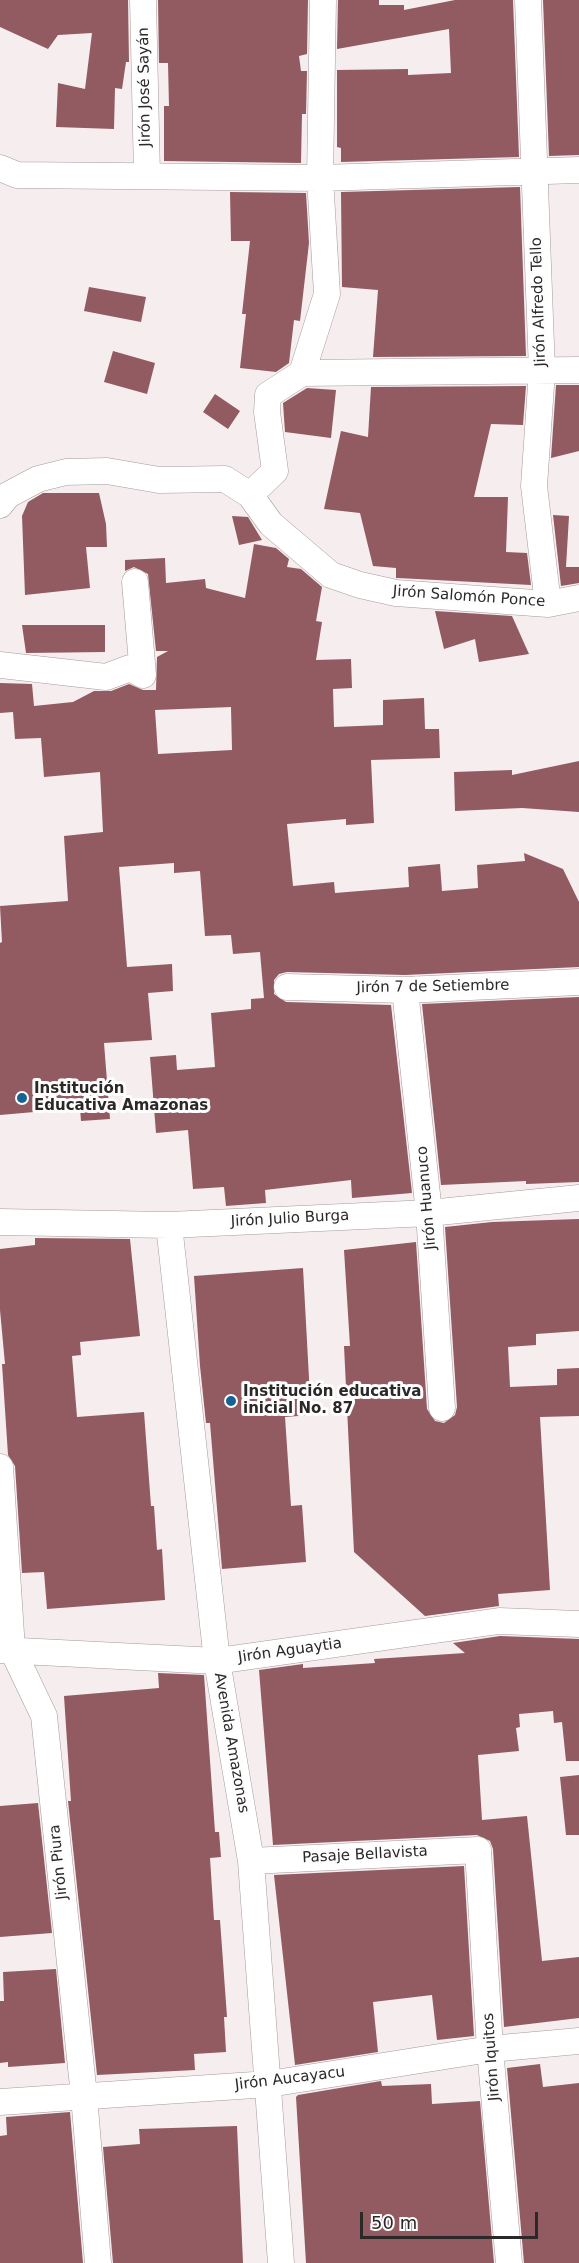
<!DOCTYPE html>
<html>
<head>
<meta charset="utf-8">
<style>
  body { margin:0 }
  #map { position:relative; width:579px; height:2263px; overflow:hidden; background:#f6edee; font-family:"DejaVu Sans",sans-serif }
  canvas { display:block }
  .scale { position:absolute; left:360px; top:2212px; width:178px; height:27px; box-sizing:border-box; border:3px solid #2b2828; border-top:0; padding-left:8px; font-size:18px; line-height:21px; white-space:nowrap; color:#2b2828; -webkit-text-stroke:4px #fefdfd; paint-order:stroke }
</style>
</head>
<body>
<div id="map">
<canvas width="579" height="2263"></canvas>
<div class="scale">50 m</div>
</div>
<script>
const c = document.querySelector('canvas').getContext('2d');
c.lineJoin = 'round';
function fillPath(path, color) { c.fillStyle = color; c.fill(path, 'evenodd'); }
const shape = rows => new Path2D(rows.map(r => 'M' + r).join(''));
function stroke(path, color, width, dash) { c.strokeStyle = color; c.lineWidth = width; c.lineCap = dash ? 'butt' : 'round'; c.setLineDash(dash || []); c.stroke(path); }
function label(font, color, halo, rows, align = 'center') {
  c.font = font + ' "DejaVu Sans",sans-serif'; c.lineWidth = 6; c.setLineDash([]); c.textBaseline = 'middle'; c.strokeStyle = halo; c.fillStyle = color; for (const [text, x, y, turn = 0] of rows) {
    c.save(); c.translate(x, y); c.rotate((+turn || 0) * Math.PI / 180); c.textAlign = isNaN(turn) ? turn : align; if (halo) c.strokeText(text, 0, 0); c.fillText(text, 0, 0); c.restore();
  }
}
fillPath(shape([
  [0,0,128,0,129,62,126,62,122,89,115,88,114,129,56,127,58,83,85,89,92,33,58,35,48,49,0,27],
  [158,0,308,0,307,54,299,56,301,71,307,71,306,114,302,114,301,163,164,161,164,106,169,106,168,63,159,63],
  [338,0,379,0,379,5,404,5,404,10,455,0,513,0,519,157,341,162,341,148,337,147,337,70,408,69,408,75,451,73,449,29,337,49],
  [543,0,579,0,579,155,549,156],
  [520,187,526,356,373,357,378,290,342,287,341,192],
  [230,192,306,193,309,243,300,321,294,320,289,363,276,372,240,368,246,314,242,314,250,241,231,241],
  [89,287,146,297,141,322,84,311],
  [113,351,155,363,147,394,104,382],
  [556,385,579,385,579,451,551,458],
  [526,386,523,425,491,424,474,497,508,497,506,552,527,553,531,585,398,578,396,578,396,568,373,566,360,513,324,509,341,431,368,437,371,387],
  [307,388,336,390,331,438,285,432,283,403],
  [215,394,240,411,228,429,203,412],
  [43,493,99,493,106,524,107,547,86,547,90,588,25,595,22,516,28,502],
  [553,515,569,516,566,567,579,567,579,583,561,586],
  [232,516,248,517,262,540,239,545],
  [254,544,276,548,289,559,287,567,301,569,322,587,316,621,322,622,316,660,351,659,352,688,333,689,334,727,383,725,383,700,424,698,425,729,439,729,440,758,371,760,374,823,346,825,346,819,287,824,293,886,334,882,335,893,409,887,408,867,440,864,442,891,478,888,477,865,525,861,524,853,563,869,579,902,579,967,405,975,287,972,279,974,274,980,274,994,286,1002,391,1005,412,1193,352,1198,351,1180,265,1190,266,1203,226,1206,224,1187,193,1189,188,1130,156,1133,150,1057,176,1055,177,1070,215,1067,211,1013,251,1009,251,999,264,998,260,952,233,954,231,935,205,936,200,871,174,873,174,863,119,867,127,967,172,964,173,991,148,993,152,1040,104,1043,110,1119,81,1121,80,1108,0,1115,0,943,2,942,0,906,68,901,64,836,103,832,100,772,44,777,41,738,15,739,13,712,0,713,0,683,32,684,34,706,73,702,94,691,111,691,129,684,143,690,156,690,157,657,168,651,156,651,148,574,134,567,125,571,125,560,165,558,166,583,205,579,206,588,245,598],
  [231,707,232,750,158,754,155,710],
  [435,611,512,616,529,654,479,662,475,639,444,649],
  [22,625,105,625,105,652,26,653],
  [579,761,579,812,522,808,455,811,454,772,512,770,512,775],
  [579,997,579,1182,526,1184,526,1181,441,1185,422,1004],
  [579,1219,579,1331,536,1334,536,1345,508,1347,510,1387,557,1385,557,1369,579,1368,579,1416,540,1417,550,1590,498,1594,499,1606,425,1616,354,1552,344,1346,350,1346,344,1250,416,1242,427,1409,435,1421,444,1423,455,1415,457,1407,445,1227,492,1222],
  [35,1238,130,1239,140,1336,80,1342,81,1355,72,1356,77,1417,144,1412,151,1506,154,1506,157,1550,162,1549,165,1600,47,1609,44,1572,22,1573,15,1466,8,1455,2,1364,5,1364,0,1310,0,1249,35,1245],
  [303,1268,311,1415,285,1417,291,1506,302,1505,306,1562,222,1569,210,1423,206,1423,200,1366,194,1276],
  [500,1636,579,1639,579,1761,566,1761,562,1722,554,1723,553,1711,519,1714,520,1727,516,1728,519,1751,478,1755,482,1820,527,1816,542,1961,579,1957,579,2018,504,2027,493,1849,490,1841,477,1835,273,1845,259,1670,303,1664,303,1668,375,1663,374,1659,465,1653,453,1643],
  [158,1673,204,1675,215,1832,219,1832,221,1857,210,1858,214,1920,220,1920,227,2017,224,2017,226,2052,194,2054,195,2070,97,2075,68,1801,71,1801,64,1696,159,1688],
  [579,1775,579,1835,566,1835,560,1777],
  [38,1803,52,1933,0,1937,0,1806],
  [464,1866,474,2036,437,2040,432,1995,373,2002,378,2052,295,2065,274,1875],
  [56,1969,65,2063,8,2067,8,2062,0,2063,0,2001,4,2001,3,1972],
  [540,2064,543,2087,579,2083,579,2263,524,2263,507,2068],
  [381,2081,382,2086,431,2084,432,2104,480,2101,494,2263,306,2263,296,2097,298,2095],
  [70,2112,83,2263,0,2263,0,2136,7,2135,6,2117],
  [237,2126,243,2263,113,2263,103,2147,140,2144,139,2129]
]), '#925a61');
const minor = shape([
  [143,0,147,175],
  [528,0,542,371,534,486,548,604],
  [0,168,17,175,320,178,579,170],
  [302,373,579,370],
  [250,495,271,524,331,575,360,585,396,593,548,604,579,598],
  [0,505,8,495,38,479,66,472,107,471,159,480,225,479,250,495,275,471,267,412,268,395,302,373,327,294,320,178,323,0],
  [0,665,106,677,130,668,143,675,135,582],
  [287,987,405,990,579,982],
  [405,990,429,1213,442,1408],
  [0,1222,169,1225,429,1213,579,1198],
  [169,1225,217,1661,251,1861,281,2263],
  [0,1467,12,1649,44,1716,84,2096,98,2263],
  [0,1650,217,1661,499,1621,579,1624],
  [251,1861,478,1850,490,2049,509,2263],
  [0,2102,269,2084,490,2049,579,2041]
]);
stroke(minor, '#a39b9b', 27);
stroke(minor, '#fff', 26);
for (const [x, y, r, color] of [
  [22,1098,6,"#156294"],
  [231,1401,6,"#156294"]
]) { const dot = new Path2D(); dot.arc(x, y, r, 0, 2 * Math.PI); c.fillStyle = color; c.fill(dot); stroke(dot, '#fefdfd', 2); }
label('15px', '#2b2828', '#fefdfd', [
  ["Jirón José Sayán",145,87,-91],
  ["Jirón Alfredo Tello",539,302,-92],
  ["Jirón Salomón Ponce",469,597,4],
  ["Jirón 7 de Setiembre",433,987,-1],
  ["Jirón Huanuco",427,1198,-95],
  ["Jirón Julio Burga",290,1219,-3],
  ["Jirón Aguaytia",290,1651,-8],
  ["Avenida Amazonas",231,1743,80],
  ["Pasaje Bellavista",365,1855,-3],
  ["Jirón Piura",59,1862,-96],
  ["Jirón Iquitos",492,2057,-94],
  ["Jirón Aucayacu",290,2079,-7]
]);
label('bold 15px', '#2b2828', '#fefdfd', [
  ["Institución",34,1089],
  ["Educativa Amazonas",34,1106],
  ["Institución educativa",243,1392],
  ["inicial No. 87",243,1409]
], 'left');
</script>
</body>
</html>
